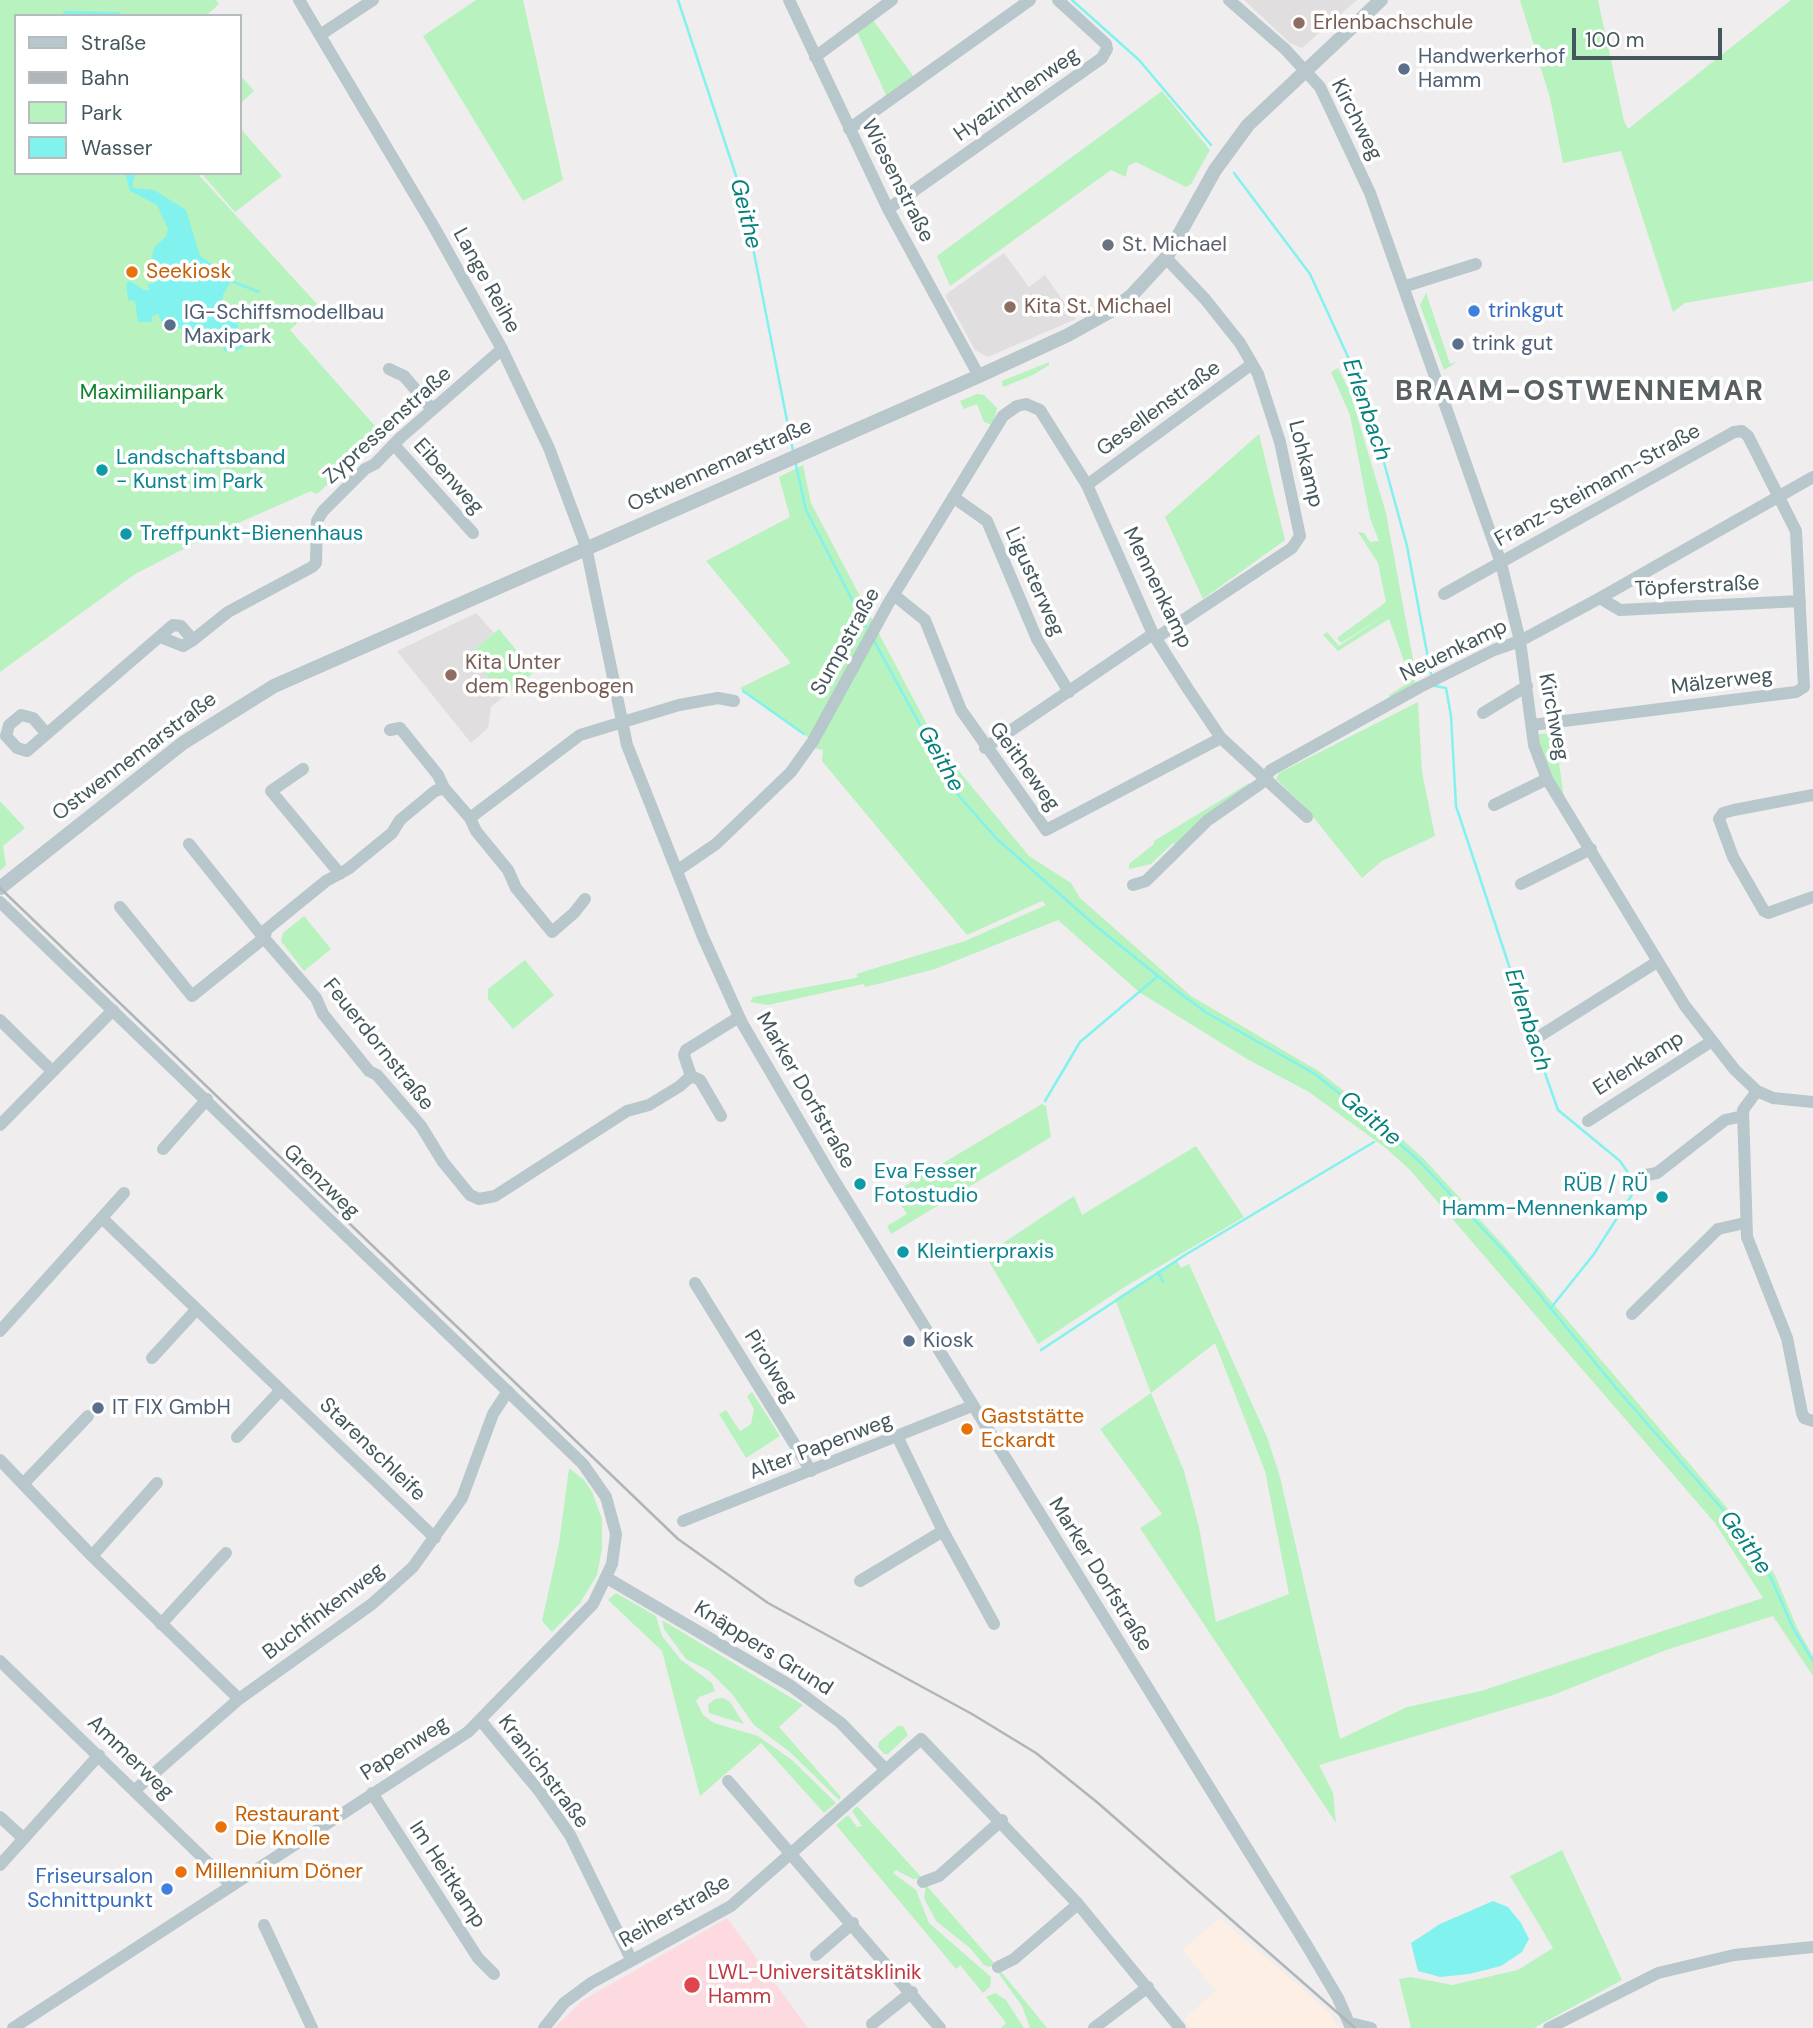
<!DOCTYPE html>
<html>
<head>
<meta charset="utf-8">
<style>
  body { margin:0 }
  #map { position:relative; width:1813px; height:2028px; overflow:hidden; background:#f0edee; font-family:"DM Sans",sans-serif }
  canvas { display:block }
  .legend { position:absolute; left:14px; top:14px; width:228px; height:161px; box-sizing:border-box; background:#fff; border:2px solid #b4bcbe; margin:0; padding:9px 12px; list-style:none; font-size:21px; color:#44575c }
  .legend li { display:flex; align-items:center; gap:14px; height:35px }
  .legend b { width:35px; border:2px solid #b4bcbe }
  .scale { position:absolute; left:1572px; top:28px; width:150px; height:32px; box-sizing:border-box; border:4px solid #44575c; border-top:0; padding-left:9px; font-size:21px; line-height:24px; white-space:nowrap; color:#44575c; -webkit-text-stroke:5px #fff; paint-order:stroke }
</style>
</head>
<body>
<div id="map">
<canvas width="1813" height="2028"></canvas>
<ul class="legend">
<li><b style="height:9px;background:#b7c7cc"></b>Straße</li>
<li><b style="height:9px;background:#afb5b8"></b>Bahn</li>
<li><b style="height:19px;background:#b7f2bf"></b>Park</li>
<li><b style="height:19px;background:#81f2ed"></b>Wasser</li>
</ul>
<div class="scale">100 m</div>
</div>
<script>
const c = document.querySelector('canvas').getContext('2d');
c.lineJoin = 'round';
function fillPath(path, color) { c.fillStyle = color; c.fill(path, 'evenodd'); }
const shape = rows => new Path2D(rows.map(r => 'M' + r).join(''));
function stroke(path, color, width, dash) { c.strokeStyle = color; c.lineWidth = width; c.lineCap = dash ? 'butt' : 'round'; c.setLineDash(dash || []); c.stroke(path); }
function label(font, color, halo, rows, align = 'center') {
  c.font = font + ' "DM Sans",sans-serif'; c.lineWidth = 7; c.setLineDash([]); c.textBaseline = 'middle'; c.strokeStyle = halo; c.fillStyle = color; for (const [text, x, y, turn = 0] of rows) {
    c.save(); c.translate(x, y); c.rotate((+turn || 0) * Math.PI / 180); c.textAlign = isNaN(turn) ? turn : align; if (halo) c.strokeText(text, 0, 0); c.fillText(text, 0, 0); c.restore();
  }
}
fillPath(shape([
  [1220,1918,1329,2012,1338,2028,1191,2028,1184,2019,1216,1991,1182,1950]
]), '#fdefe4');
fillPath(shape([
  [1244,0,1357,0,1302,48,1290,43],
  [1004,253,1029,287,1045,275,1076,319,988,357,975,350,945,295],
  [476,613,494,633,469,654,503,697,491,707,488,728,471,743,397,651]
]), '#e1dee0');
fillPath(shape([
  [727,1918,808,2028,554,2028,583,2000]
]), '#fcdae0');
fillPath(shape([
  [0,0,216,0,219,4,206,16,16,16,16,173,197,173,317,304,290,330,383,435,317,494,311,491,211,535,135,574,0,672],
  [476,0,523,0,563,180,523,201,423,36],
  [1520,0,1598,0,1624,121,1628,129,1791,0,1813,0,1813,281,1685,303,1673,312,1621,151,1563,163,1550,98],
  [873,20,914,77,887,97,857,32],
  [240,75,254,91,240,104],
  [1162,91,1210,150,1191,184,1186,187,1136,162,1128,166,1126,177,1111,170,950,286,937,256],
  [240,128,282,176,235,212,201,173,240,173],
  [1426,293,1450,364,1457,362,1444,370,1420,305],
  [1049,362,1049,365,1033,375,1003,387,1002,381],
  [1338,368,1350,392,1386,513,1415,670,1415,685,1391,702,1389,695,1411,681,1389,619,1338,651,1323,635,1327,632,1339,646,1388,613,1341,643,1337,638,1386,602,1378,563,1358,532,1364,533,1370,542,1379,541,1370,518,1350,415,1331,372],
  [977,394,984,395,997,408,993,425,984,422,977,404,964,409,960,401],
  [1259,434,1285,540,1203,599,1165,517],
  [803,465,811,503,873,621,809,738,740,688,791,663,706,561,790,517,779,477],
  [499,629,534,672,504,697,469,654],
  [877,630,939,747,1029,856,1071,883,1080,898,1191,996,1320,1072,1389,1127,1424,1159,1506,1248,1727,1508,1775,1575,1797,1628,1813,1656,1813,1676,1773,1616,1666,1650,1553,1695,1319,1765,1333,1793,1336,1823,1140,1528,1162,1514,1100,1429,1151,1393,1115,1299,1176,1260,1181,1268,1189,1264,1267,1437,1280,1477,1340,1739,1407,1707,1481,1691,1763,1598,1715,1523,1410,1170,1387,1149,1309,1092,1247,1059,1139,992,1058,920,935,969,882,983,865,987,864,984,859,985,768,1005,750,1002,753,997,850,979,858,977,856,974,965,941,1046,905,1042,901,967,935,822,761,823,750,814,748],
  [1215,1343,1265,1471,1289,1594,1216,1622,1199,1527,1184,1471,1151,1393],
  [1418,702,1422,772,1435,836,1382,861,1362,878,1306,808,1276,779,1279,773],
  [1555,733,1564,799,1562,801,1538,742,1539,734],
  [1249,783,1252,786,1176,846,1173,843,1151,864,1129,869,1129,864,1154,844,1154,841],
  [0,801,25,828,3,846,6,865,0,871],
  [304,916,331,949,304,971,281,941,283,933],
  [525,960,554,995,513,1029,488,999,488,989],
  [1042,1104,1046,1106,1051,1137,891,1234,887,1226,907,1214,893,1193],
  [1196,1146,1244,1217,1126,1286,1038,1344,985,1255,1074,1196,1082,1215],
  [752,1392,780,1436,746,1458,719,1414,726,1410,740,1431,751,1424,754,1409,747,1396],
  [569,1468,584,1480,592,1492,602,1519,602,1549,597,1575,580,1603,552,1632,542,1621,559,1544],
  [616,1593,656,1616,662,1636,681,1660,712,1683,715,1691,699,1697,696,1701,703,1715,714,1723,758,1736,792,1760,836,1803,824,1813,761,1743,700,1796,662,1651,608,1600],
  [662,1620,803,1705,779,1727,841,1797,839,1800,791,1753,754,1725,732,1694,709,1671,686,1659,664,1629],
  [715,1699,723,1698,730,1702,744,1724,709,1713,708,1705],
  [898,1726,903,1726,908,1735,888,1754,884,1754,878,1747,879,1742],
  [857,1806,922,1878,913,1879,896,1870,893,1873,916,1890,929,1923,991,1977,990,1987,983,1993,960,1965,956,1969,836,1825,848,1815,857,1827,862,1826,852,1811],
  [1562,1850,1622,1980,1534,2028,1411,2028,1399,1979,1411,1977,1452,1985,1518,1970,1553,1948,1510,1876],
  [926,1885,995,1964,990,1967,984,1965,970,1948,936,1921,924,1898],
  [999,1969,1047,2028,1030,2028,1022,2006,999,1974],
  [995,1993,1006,2000,1024,2028,1001,2028,1006,2023,986,1997]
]), '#b7f2bf');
fillPath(shape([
  [65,11,119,12,120,16,60,16],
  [125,173,135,173,132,188,154,190,186,210,200,256,226,273,231,281,223,295,222,306,232,315,233,321,237,321,239,333,251,344,235,351,224,351,222,337,213,345,197,334,162,323,158,314,152,316,152,322,138,322,135,301,128,300,126,284,130,281,144,290,150,290,147,285,159,281,155,278,156,274,164,275,164,268,160,268,152,258,154,248,166,236,168,229,157,205,130,191],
  [1493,1901,1508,1907,1521,1923,1529,1939,1522,1952,1501,1966,1469,1974,1440,1977,1418,1971,1411,1943,1440,1924]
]), '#81f2ed');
stroke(shape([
  [678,0,743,197,793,451],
  [1072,0,1139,60,1211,145],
  [1234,173,1310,274,1365,394,1407,546,1431,674],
  [231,281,259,292],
  [795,461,806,510,866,627],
  [873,639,959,796,997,839,1097,927,1173,988,1207,1013,1315,1074,1373,1120,1420,1162,1503,1250,1616,1388,1724,1511,1771,1578,1793,1628,1813,1661],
  [1435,686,1446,688,1451,716,1456,806,1532,1035],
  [743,691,804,734],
  [1534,1042,1558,1110,1620,1161,1631,1177,1635,1190,1594,1254,1550,1309],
  [1045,1101,1080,1042,1158,976],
  [1158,1272,1163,1282],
  [1041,1350,1185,1255,1374,1142]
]), '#81f2ed', 2.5);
stroke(shape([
  [299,0,434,227,502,349,549,448,586,547,627,745,703,937,742,1023,832,1177,1306,1944,1338,1998,1351,2028],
  [789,0,888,209,979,376],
  [1229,0,1285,49,1320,87,1370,193,1501,563,1520,641,1534,745,1547,779,1685,1006,1735,1070,1757,1091,1773,1098,1813,1102],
  [320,35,373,0],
  [815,57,892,0],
  [849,129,1030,0],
  [888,209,1102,58,1107,49,1106,44,1058,0],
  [1406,286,1476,264],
  [389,369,404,376,432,409],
  [395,446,473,533],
  [1087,485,1252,364],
  [953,497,987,521,1037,639,1069,692],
  [1444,594,1734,432,1742,431,1748,436,1796,531,1804,687,1796,692,1532,725],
  [894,595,925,620,961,710,1046,830,1221,738],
  [1600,598,1620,610,1800,601],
  [160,637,183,646,193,640],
  [1156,638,1292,548,1300,536,1280,442,1258,374,1240,343,1205,299,1166,258],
  [734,701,718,698,679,705,580,735,470,818,444,788,435,791,400,820,392,833,348,869,326,881,267,929,264,938,316,998,323,1014,369,1071,377,1075,421,1126,443,1162,470,1195,479,1199,495,1196,627,1111,649,1105,680,1086,691,1076,684,1055,686,1050,739,1017],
  [1483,713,1527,686],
  [390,730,400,728,438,775,444,788],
  [46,733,33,718,21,715,9,725,6,736,17,748,27,751,173,625,181,626,193,640,228,612,312,567,316,563,317,521,323,511,365,469,375,464,400,438,502,349],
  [985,748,1153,634],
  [303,769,271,791,340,874],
  [1813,795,1734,810,1723,813,1719,819,1733,857,1764,911,1768,913,1813,897],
  [1494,805,1547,779],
  [470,818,476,831,508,870,516,888,552,932,574,913,585,899],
  [678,870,716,844,791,772,813,741,888,604,1003,416,1017,406,1026,404,1040,410,1087,485,1153,634,1188,689,1221,738,1307,817],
  [1521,884,1591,849],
  [1133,885,1146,881,1208,820,1260,784,1271,770,1420,687,1494,650,1520,641,1600,598,1813,477],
  [0,902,583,1464,606,1497,616,1534,612,1564,593,1604,468,1732,13,2028],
  [120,907,192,996,264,938,189,844],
  [0,1020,52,1071],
  [1535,1039,1657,962],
  [691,1076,700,1080,721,1116],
  [1757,1091,1743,1110,1747,1237,1787,1338,1802,1413,1804,1418,1813,1421],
  [1588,1121,1712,1041],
  [0,1125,113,1010],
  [163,1149,207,1099],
  [1646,1175,1657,1173,1725,1120,1743,1116],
  [103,1219,435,1538],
  [695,1283,811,1471],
  [1632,1314,1718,1229,1745,1223],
  [0,1331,124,1193],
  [152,1358,196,1310],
  [237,1437,280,1391],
  [898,1438,943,1531,994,1624],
  [0,1460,92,1556,239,1699],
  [23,1484,88,1416],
  [683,1521,972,1406],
  [92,1556,157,1483],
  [607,1578,791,1686,841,1723,886,1770],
  [860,1581,943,1531],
  [161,1624,226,1553],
  [0,1661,231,1885],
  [481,1721,540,1792,570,1835,631,1959],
  [728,1781,940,2028],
  [135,1790,239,1699,372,1604,413,1567,462,1498,493,1414,508,1391],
  [372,1793,478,1958,494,1974],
  [0,1817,23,1838],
  [0,1865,99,1755],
  [923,1882,939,1876,1002,1820],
  [264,1925,312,2028],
  [816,1955,853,1923],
  [998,1967,1014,1959,1078,1904],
  [1350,2023,1371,2028],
  [872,2024,912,1992],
  [544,2028,564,2003,591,1983,731,1906,921,1739,1078,1904,1180,2028],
  [1094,2028,1148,1987],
  [1549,2028,1658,1973,1734,1955,1813,1947]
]), '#b7c7cc', 12);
stroke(shape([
  [0,888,183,743,274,686,979,376,1068,335,1111,311,1132,295,1166,258,1215,170,1248,125,1381,0]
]), '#b7c7cc', 14);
stroke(shape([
  [0,888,678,1539,768,1603,972,1714,1036,1753,1098,1803,1355,2028]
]), '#afb5b8', 2.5);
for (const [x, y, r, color] of [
  [1299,23,7,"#8d6e63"],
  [1404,69,7,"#5c6f8a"],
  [1108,245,7,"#6b7280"],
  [132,272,7,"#e8710a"],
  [1010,307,7,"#8d6e63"],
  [1474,311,7,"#3f7fe0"],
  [170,325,7,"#5c6f8a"],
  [1458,344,7,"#5c6f8a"],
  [102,470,7,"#0f9aa8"],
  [126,534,7,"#0f9aa8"],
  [451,675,7,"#8d6e63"],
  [860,1184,7,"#0f9aa8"],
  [1662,1197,7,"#0f9aa8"],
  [903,1252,7,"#0f9aa8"],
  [909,1341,7,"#5c6f8a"],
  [98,1408,7,"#5c6f8a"],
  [967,1429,7,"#e8710a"],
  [221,1827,7,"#e8710a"],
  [181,1872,7,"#e8710a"],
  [167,1889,7,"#3f7fe0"],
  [692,1985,9,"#e0444e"]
]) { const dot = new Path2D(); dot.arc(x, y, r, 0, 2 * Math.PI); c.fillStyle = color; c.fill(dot); stroke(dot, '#fff', 2.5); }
label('21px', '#785e54', '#fff', [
  ["Erlenbachschule",1313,23],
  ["Kita St. Michael",1024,307],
  ["Kita Unter",465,663],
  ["dem Regenbogen",465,687]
], 'left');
label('21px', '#4e5e75', '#fff', [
  ["Handwerkerhof",1418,57],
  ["Hamm",1418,81],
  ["IG-Schiffsmodellbau",184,313],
  ["Maxipark",184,337],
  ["trink gut",1472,344],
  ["Kiosk",923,1341],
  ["IT FIX GmbH",112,1408]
], 'left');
label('21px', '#44575c', '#fff', [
  ["Hyazinthenweg",1017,95,-35],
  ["Kirchweg",1356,120,63],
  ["Wiesenstraße",897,181,63],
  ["Lange Reihe",486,281,61],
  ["Gesellenstraße",1159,409,-36],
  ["Zypressenstraße",388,426,-42],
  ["Lohkamp",1305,464,76],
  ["Ostwennemarstraße",720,466,-24],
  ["Eibenweg",448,477,48],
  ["Franz-Steimann-Straße",1598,486,-29],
  ["Ligusterweg",1034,582,66],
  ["Töpferstraße",1697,587,-3],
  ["Mennenkamp",1157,588,64],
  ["Sumpstraße",846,642,-61],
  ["Neuenkamp",1454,651,-26],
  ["Mälzerweg",1722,682,-7],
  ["Kirchweg",1553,717,79],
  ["Ostwennemarstraße",135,757,-37],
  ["Geitheweg",1024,767,54],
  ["Feuerdornstraße",378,1045,51],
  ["Erlenkamp",1639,1064,-32],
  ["Marker Dorfstraße",805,1091,60],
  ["Grenzweg",321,1182,44],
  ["Pirolweg",770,1367,58],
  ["Alter Papenweg",821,1447,-21],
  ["Starenschleife",372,1450,44],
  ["Marker Dorfstraße",1100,1575,58],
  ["Buchfinkenweg",324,1612,-37],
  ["Knäppers Grund",763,1649,32],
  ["Papenweg",405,1749,-33],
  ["Ammerweg",130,1758,44],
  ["Kranichstraße",543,1772,53],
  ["Im Heitkamp",447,1875,57],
  ["Reiherstraße",675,1912,-30]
]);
label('21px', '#5b616d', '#fff', [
  ["St. Michael",1122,245]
], 'left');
label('21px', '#c56008', '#fff', [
  ["Seekiosk",146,272],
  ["Gaststätte",981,1417],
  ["Eckardt",981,1441],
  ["Restaurant",235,1815],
  ["Die Knolle",235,1839],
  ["Millennium Döner",195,1872]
], 'left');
label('21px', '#366cbe', '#fff', [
  ["trinkgut",1488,311],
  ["Friseursalon",153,1877,"right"],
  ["Schnittpunkt",153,1901,"right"]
], 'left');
label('21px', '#10822c', '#fff', [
  ["Maximilianpark",152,393]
]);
label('21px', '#0d838f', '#fff', [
  ["Landschaftsband",116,458],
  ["- Kunst im Park",116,482],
  ["Treffpunkt-Bienenhaus",140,534],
  ["Eva Fesser",874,1172],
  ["Fotostudio",874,1196],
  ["RÜB / RÜ",1648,1185,"right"],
  ["Hamm-Mennenkamp",1648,1209,"right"],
  ["Kleintierpraxis",917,1252]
], 'left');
label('21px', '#be3a42', '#fff', [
  ["LWL-Universitätsklinik",708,1973],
  ["Hamm",708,1997]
], 'left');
label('italic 23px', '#06817b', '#fff', [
  ["Geithe",745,214,76],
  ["Erlenbach",1366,410,71],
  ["Geithe",940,759,61],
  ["Erlenbach",1527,1020,72],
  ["Geithe",1370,1119,40],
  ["Geithe",1745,1543,55]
]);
c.letterSpacing = '2px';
label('bold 28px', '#596063', '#fff', [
  ["BRAAM-OSTWENNEMAR",1580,393]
]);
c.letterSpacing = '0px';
</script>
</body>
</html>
